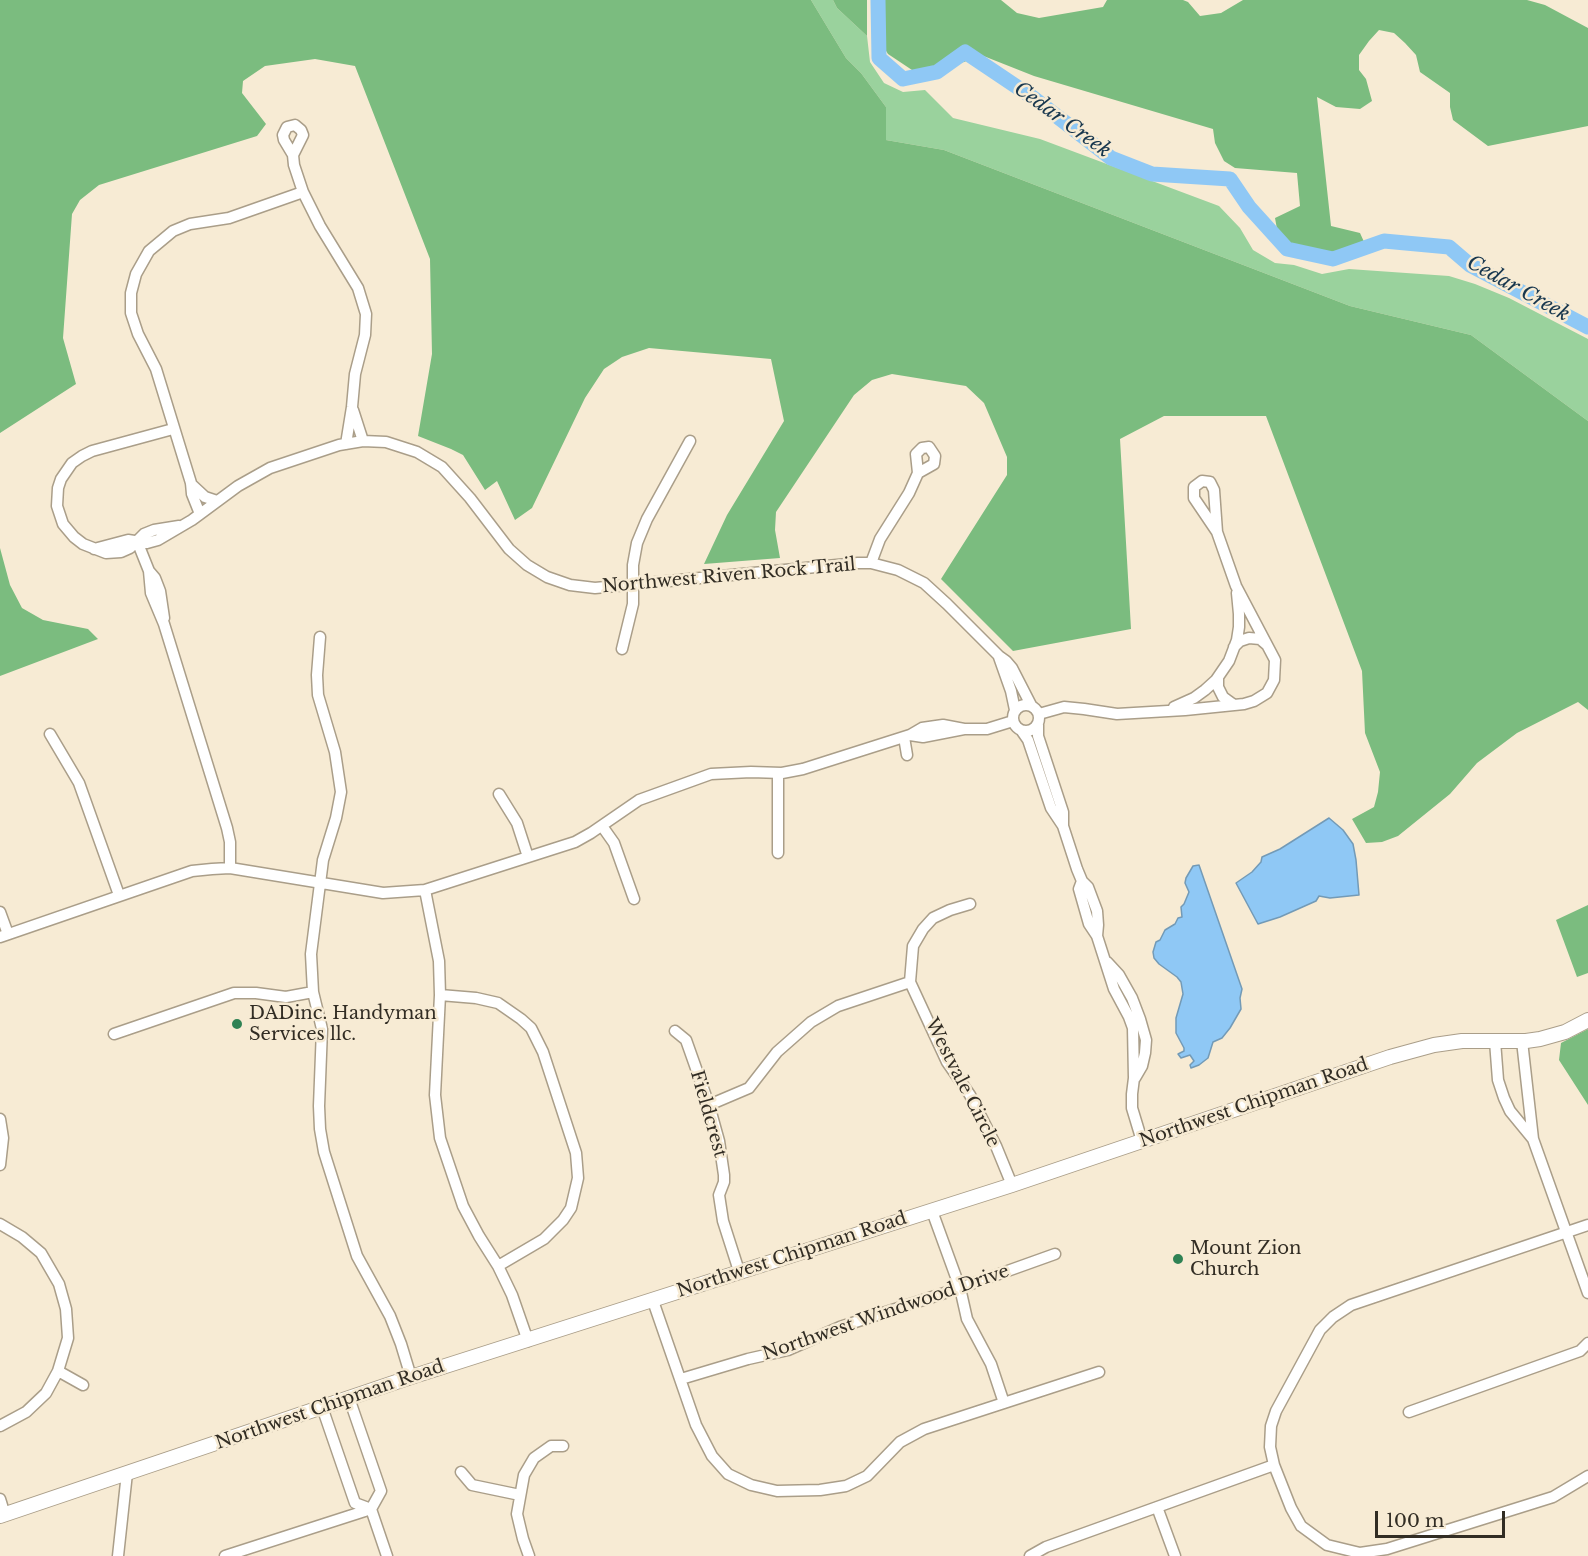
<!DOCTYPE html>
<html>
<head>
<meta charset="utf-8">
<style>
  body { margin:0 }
  #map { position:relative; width:1588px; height:1556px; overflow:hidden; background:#f7ebd4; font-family:"Libre Baskerville",serif }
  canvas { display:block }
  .scale { position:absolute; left:1375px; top:1511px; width:130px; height:27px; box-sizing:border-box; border:3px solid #322d24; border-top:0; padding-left:8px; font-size:18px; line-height:21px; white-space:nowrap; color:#322d24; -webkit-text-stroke:4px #f7ebd4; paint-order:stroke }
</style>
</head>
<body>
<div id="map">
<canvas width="1588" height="1556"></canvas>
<div class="scale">100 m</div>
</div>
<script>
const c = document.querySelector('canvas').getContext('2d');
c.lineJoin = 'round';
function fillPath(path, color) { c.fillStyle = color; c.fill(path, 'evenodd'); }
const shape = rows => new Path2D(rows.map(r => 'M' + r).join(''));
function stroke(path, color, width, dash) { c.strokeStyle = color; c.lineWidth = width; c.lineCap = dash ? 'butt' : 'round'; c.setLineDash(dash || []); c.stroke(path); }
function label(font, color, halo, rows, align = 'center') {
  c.font = font + ' "Libre Baskerville",serif'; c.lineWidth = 5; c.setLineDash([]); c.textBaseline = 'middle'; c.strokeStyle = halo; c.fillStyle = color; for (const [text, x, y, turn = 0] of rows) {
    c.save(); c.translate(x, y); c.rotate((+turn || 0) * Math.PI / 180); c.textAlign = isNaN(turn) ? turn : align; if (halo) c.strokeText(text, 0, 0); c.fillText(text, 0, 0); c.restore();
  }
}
fillPath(shape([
  [811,0,833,0,837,8,867,36,870,62,884,83,903,92,925,90,953,118,1040,139,1219,206,1240,228,1253,250,1275,263,1294,265,1322,274,1349,269,1449,276,1475,284,1509,298,1588,339,1588,421,1471,335,1350,306,944,150,886,140,886,107,861,73,846,58]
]), '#9ad29d');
fillPath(shape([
  [0,0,811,0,846,58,861,73,886,107,886,140,944,150,1350,306,1471,335,1588,421,1588,710,1578,702,1517,733,1477,763,1450,794,1398,836,1382,842,1366,843,1352,819,1374,807,1378,792,1380,772,1365,733,1362,671,1266,416,1164,416,1120,439,1131,629,1013,651,941,579,1007,475,1007,457,984,403,966,386,892,374,872,380,854,395,776,512,775,530,780,558,704,564,727,515,784,421,771,359,649,348,622,357,604,369,585,398,532,508,515,520,497,481,485,490,463,455,451,449,418,436,432,354,430,259,355,66,315,59,265,66,243,81,242,93,266,124,257,136,99,185,80,200,72,214,63,338,76,384,0,433],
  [833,0,867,0,867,36,837,8],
  [882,0,1001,0,1017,13,1039,18,1103,7,1107,0,1183,0,1188,2,1200,16,1221,13,1243,0,1527,0,1545,5,1588,28,1588,126,1488,146,1453,120,1450,107,1450,93,1420,72,1416,55,1405,43,1394,33,1379,30,1369,41,1359,55,1359,70,1366,79,1372,101,1360,109,1336,107,1317,97,1331,226,1360,233,1365,244,1333,253,1309,251,1291,244,1284,238,1277,229,1275,218,1300,206,1297,173,1235,168,1224,161,1215,143,1213,129,1034,76,981,55,964,62,929,70,912,70,888,54,883,46],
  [0,548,10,585,22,608,43,620,88,629,98,639,0,676],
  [1588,905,1588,973,1577,977,1556,920],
  [1588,1029,1588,1105,1559,1060,1561,1043]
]), '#7bbc7f');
const water = shape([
  [1329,818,1343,830,1353,844,1356,860,1359,895,1330,898,1319,896,1316,901,1280,917,1258,924,1236,883,1252,872,1261,862,1262,857,1280,849,1329,818],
  [1199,865,1242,989,1240,998,1241,1009,1230,1028,1222,1038,1213,1042,1208,1058,1199,1065,1191,1068,1190,1065,1194,1061,1190,1055,1181,1058,1178,1054,1184,1051,1184,1048,1176,1033,1176,1018,1183,994,1181,982,1177,977,1159,964,1154,958,1153,952,1156,942,1160,940,1165,930,1175,924,1178,918,1182,917,1181,907,1184,904,1189,892,1185,883,1186,878,1193,866,1199,865]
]);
fillPath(water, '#8fc8f5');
stroke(water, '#739ab6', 1.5);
stroke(shape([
  [878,0,879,58,903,79,937,72,965,52,1032,97,1111,158,1152,174,1230,179,1249,207,1287,249,1333,259,1384,241,1449,247,1470,265,1588,327]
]), '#8fc8f5', 15);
const minor = shape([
  [293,155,303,135,301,130,295,125,287,127,283,135,284,140,293,155,294,165,303,192,320,226,358,288,366,314,365,335,355,374,352,407,346,444],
  [353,410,363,441],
  [173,429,92,451,82,456,72,463,61,479,58,488,57,506,63,524,74,537,83,544,106,553,121,552,130,548,144,534,154,530,179,526],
  [191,484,205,497,217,501],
  [200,514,192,494,191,483,156,369,138,334,131,313,131,293,136,274,149,251,173,231,190,224,229,218,303,192],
  [137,541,149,571,155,578,160,591,164,618],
  [94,549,128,540,147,543,158,540,192,520,238,486,270,468,339,445,363,441,386,442,417,452,442,467,470,498,509,549,527,565,547,577,570,585,595,588,858,563,871,563,898,570,924,583,947,604,999,656,1006,661,1012,668,1031,705],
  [871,563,880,539,909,493,918,473,934,464,935,456,929,447,922,448,916,454,918,473],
  [149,571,151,593,164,624,227,828,230,842,230,868],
  [320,637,317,675,318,695,335,752,341,792,336,818,323,860,311,954,313,992,322,1029,319,1106,320,1129,324,1152,357,1256,390,1316,401,1344,411,1377],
  [1234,647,1240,641,1249,638,1260,639,1267,645],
  [622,649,633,604,633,565,637,543,647,519,690,441],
  [999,657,1011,691,1015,710],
  [1218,678,1218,687,1223,697,1234,705],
  '1013 718a13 13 0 1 1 26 0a13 13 0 1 1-26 0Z',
  [1174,707,1194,698,1205,690,1216,680,1229,661,1237,640,1239,627,1239,614,1237,593],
  [1039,714,1064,707,1084,709,1117,714,1185,710,1244,704,1254,701,1267,693,1274,680,1275,660,1236,586,1217,532,1214,490,1210,482,1202,481,1194,487,1194,498,1217,532],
  [1038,725,1038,736,1063,812,1063,826,1077,869,1082,881,1088,887,1097,911,1098,925,1097,936],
  [1021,730,1028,740,1051,808,1063,826],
  [50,734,79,783,119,895],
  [910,735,923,737,964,729,987,729,1013,721],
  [904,737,907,755],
  [778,773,778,853],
  [499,794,517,823,528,857],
  [602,826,614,843,634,899],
  [1082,881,1079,889,1089,924,1097,936,1114,989,1129,1017,1133,1028,1134,1078,1132,1094,1132,1108,1142,1141],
  [425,890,439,961,440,995,435,1095,440,1138,463,1206,479,1236,498,1266,512,1295,528,1341],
  [0,912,8,934],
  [0,937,192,871,212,869,230,868,383,893,425,890,575,842,591,833,639,800,711,774,751,772,782,773,803,769,910,735,922,728,943,725,964,729],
  [1107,962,1119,975,1132,998,1140,1019,1146,1040,1145,1053,1142,1066,1135,1078],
  [910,982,947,1062,970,1095,996,1146,1012,1185],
  [910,982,913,946,923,929,933,918,950,910,970,904],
  [440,995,476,998,498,1003,521,1019,531,1028,543,1052,576,1153,578,1178,571,1208,563,1220,544,1239,498,1266],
  [675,1031,686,1040,709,1105,719,1141,724,1175,724,1182,719,1195,723,1221,739,1271],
  [114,1034,234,993,256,993,286,997,313,992],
  [1495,1041,1498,1080,1504,1098,1510,1111,1533,1139],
  [1522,1041,1533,1139,1588,1293],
  [709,1105,749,1088,777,1052,811,1022,838,1006,910,982],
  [0,1119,3,1138,0,1165],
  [932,1211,960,1288,967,1319,991,1364,1004,1403],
  [0,1224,22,1237,41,1253,59,1284,66,1309,68,1338,58,1371,46,1393,26,1412,0,1426],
  [1588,1225,1351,1305,1333,1317,1320,1330,1276,1411,1271,1426,1270,1447,1274,1465,1291,1508,1301,1526,1327,1545,1360,1553,1387,1549,1553,1497,1588,1476],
  [653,1301,696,1425,712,1456,728,1474,751,1485,777,1491,820,1490,846,1486,867,1476,900,1442,924,1429,1099,1372],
  [58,1371,83,1385],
  [681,1379,748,1359,788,1350,840,1327,960,1288,1055,1254],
  [349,1398,381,1491,371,1509,387,1556],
  [322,1407,355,1503,371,1509],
  [1409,1412,1580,1351,1588,1343],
  [461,1472,472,1485,520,1495],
  [0,1499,5,1515],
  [1157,1507,1175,1556],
  [118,1556,127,1473],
  [225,1556,371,1509],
  [529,1556,523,1539,517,1514,524,1475,534,1458,551,1446,563,1446],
  [1030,1556,1046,1547,1274,1465]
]);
const major = shape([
  [0,1516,411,1377,1012,1185,1390,1057,1434,1045,1462,1041,1526,1041,1540,1039,1565,1032,1588,1020]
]);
stroke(minor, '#aa9e89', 13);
stroke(major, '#aa9e89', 16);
stroke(minor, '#fff', 10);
stroke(major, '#fff', 14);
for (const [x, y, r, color] of [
  [237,1024,6,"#2f8254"],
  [1178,1259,6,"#2f8254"]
]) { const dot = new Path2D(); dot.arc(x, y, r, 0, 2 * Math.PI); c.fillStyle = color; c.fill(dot); stroke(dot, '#f7ebd4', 2); }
label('18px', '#322d24', '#f7ebd4', [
  ["Northwest Riven Rock Trail",729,576,-5],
  ["Westvale Circle",962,1083,63],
  ["Northwest Chipman Road",1254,1103,-19],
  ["Fieldcrest",708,1114,74],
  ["Northwest Chipman Road",792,1255,-18],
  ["Northwest Windwood Drive",886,1313,-19],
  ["Northwest Chipman Road",330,1405,-19]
]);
label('18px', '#322d24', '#f7ebd4', [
  ["DADinc. Handyman",249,1014],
  ["Services llc.",249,1035],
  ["Mount Zion",1190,1249],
  ["Church",1190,1270]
], 'left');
label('italic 20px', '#18374e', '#f7ebd4', [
  ["Cedar Creek",1062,120,36],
  ["Cedar Creek",1518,289,29]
]);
</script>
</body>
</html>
